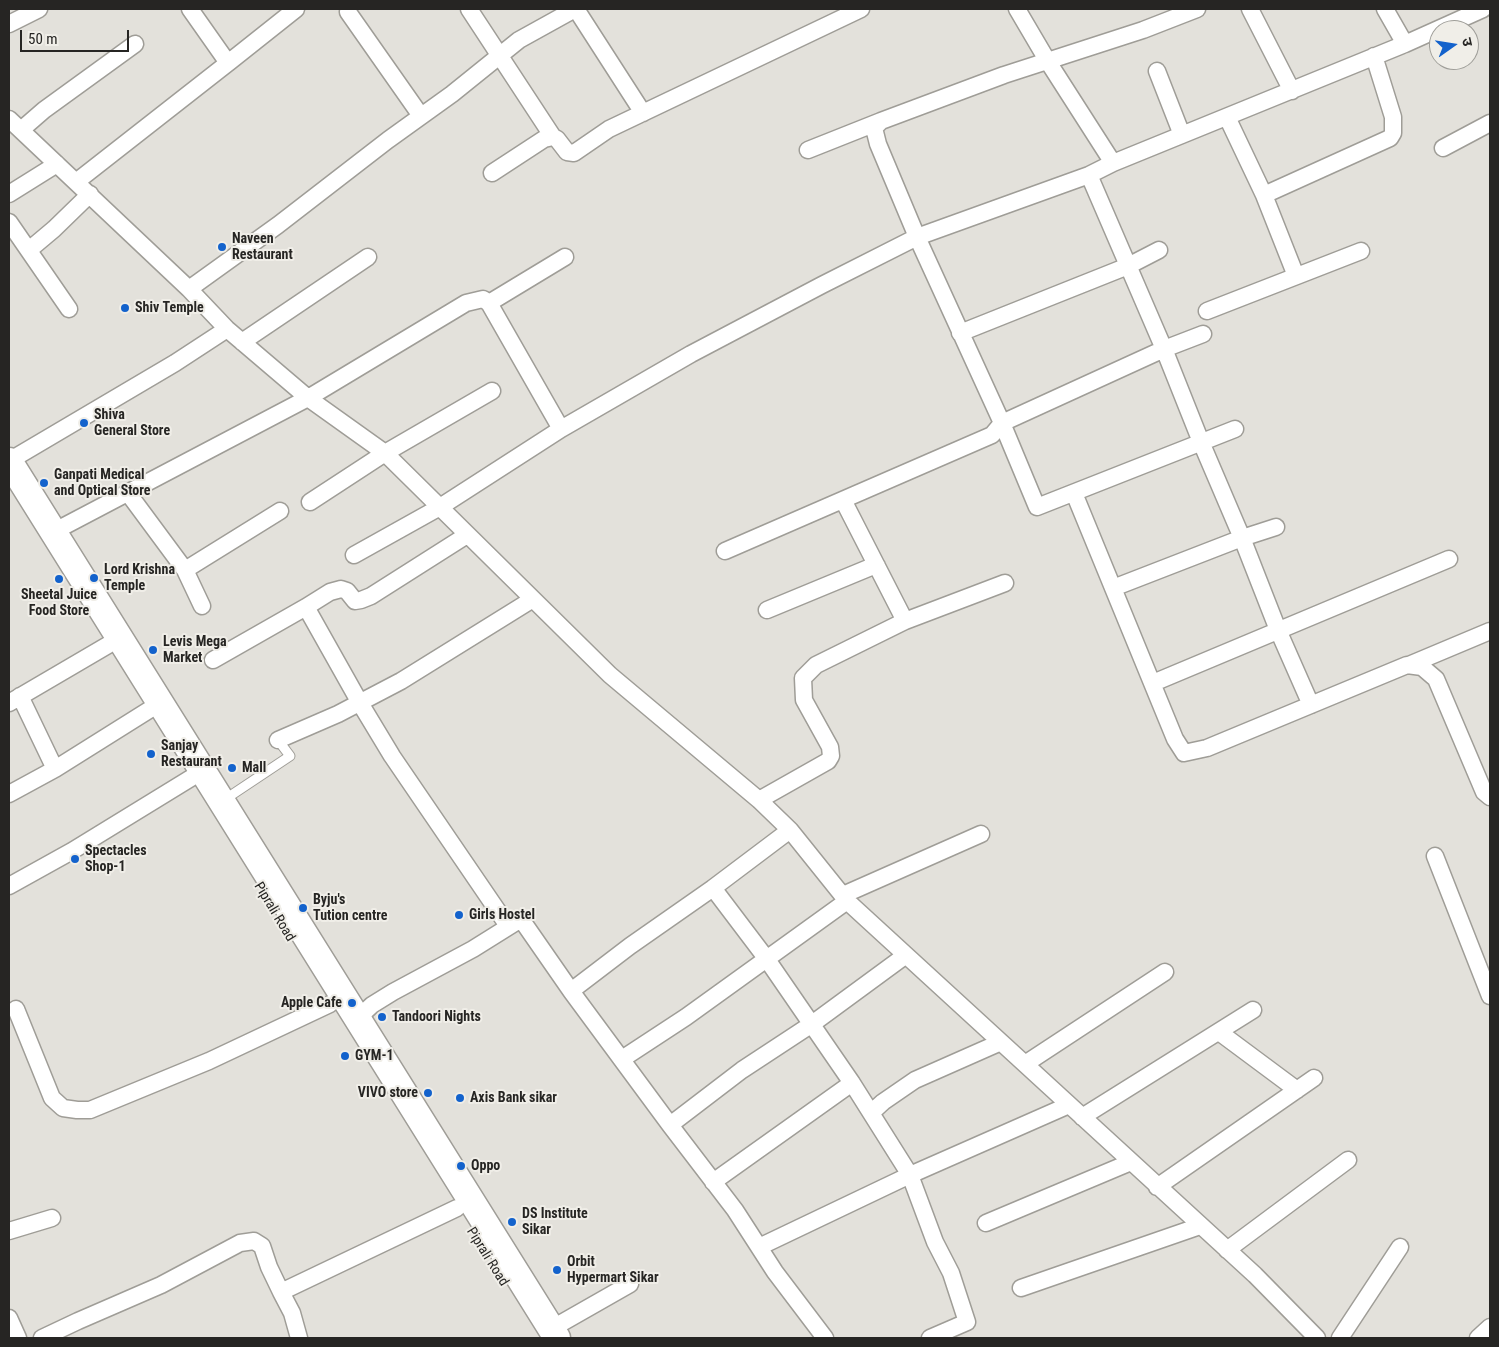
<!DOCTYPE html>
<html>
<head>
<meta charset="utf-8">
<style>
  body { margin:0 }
  #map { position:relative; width:1499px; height:1347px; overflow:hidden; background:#e3e1db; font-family:"Roboto Condensed","Noto Sans Devanagari",sans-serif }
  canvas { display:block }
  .frame { position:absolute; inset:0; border:10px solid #262523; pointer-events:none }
  .north { position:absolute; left:1429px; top:20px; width:50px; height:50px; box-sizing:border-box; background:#f0eee8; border:1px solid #9f9e99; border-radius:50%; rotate:77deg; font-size:14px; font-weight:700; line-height:20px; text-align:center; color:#262523 }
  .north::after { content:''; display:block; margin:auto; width:18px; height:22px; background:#1362cc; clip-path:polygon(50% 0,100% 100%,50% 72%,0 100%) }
  .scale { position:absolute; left:20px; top:30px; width:109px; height:22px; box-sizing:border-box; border:2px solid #262523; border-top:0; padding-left:6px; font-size:15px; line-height:18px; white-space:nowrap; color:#262523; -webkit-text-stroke:4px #f0eee8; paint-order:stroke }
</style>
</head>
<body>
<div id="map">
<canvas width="1499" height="1347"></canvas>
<div class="frame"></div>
<div class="north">उ</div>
<div class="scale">50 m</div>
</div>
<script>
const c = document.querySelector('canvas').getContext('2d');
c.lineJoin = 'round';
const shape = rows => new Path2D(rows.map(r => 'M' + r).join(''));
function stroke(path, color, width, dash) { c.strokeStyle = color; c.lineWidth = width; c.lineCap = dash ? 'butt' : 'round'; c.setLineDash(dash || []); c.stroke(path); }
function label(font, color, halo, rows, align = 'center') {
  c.font = font + ' "Roboto Condensed",sans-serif'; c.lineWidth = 4; c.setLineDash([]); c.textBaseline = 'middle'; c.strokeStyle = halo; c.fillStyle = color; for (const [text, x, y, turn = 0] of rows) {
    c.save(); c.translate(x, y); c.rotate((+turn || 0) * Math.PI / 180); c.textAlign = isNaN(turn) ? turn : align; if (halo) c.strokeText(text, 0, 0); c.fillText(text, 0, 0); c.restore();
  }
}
const lane = shape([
  [224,800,290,756,278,740]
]);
const street = shape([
  [190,9,228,63,296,9],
  [469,9,553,137],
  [576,9,643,113],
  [1017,9,1047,60,1113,163],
  [1197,9,1143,30,1004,75,881,121,874,128,878,144,917,237,1002,423,1164,349,1203,334],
  [1250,9,1292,91],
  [1385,9,1405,44],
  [348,12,421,116],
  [9,24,39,9],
  [1157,71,1182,135],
  [1227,117,1264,195,1296,276],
  [9,119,189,289,227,329,308,398,385,453,610,675,759,800,790,830,847,901,1255,1275,1317,1338],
  [21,130,44,110,135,44],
  [1443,148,1490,123],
  [808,150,881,121],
  [492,173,544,139,553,137,557,139,567,152,574,153,609,129,861,9],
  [1089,175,1164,349,1201,442,1242,538,1278,630,1311,705],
  [76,182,228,63],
  [9,194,57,164],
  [1264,195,1390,138,1393,133,1393,117,1374,56],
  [9,222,69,309],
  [29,250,54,229,90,194],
  [189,289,278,225,388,140,452,94,519,40,575,9],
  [489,303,565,257],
  [1207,311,1361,251],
  [960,333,1128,266,1159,250],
  [242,342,368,257],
  [1002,423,1037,507,1235,429],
  [9,461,175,363,227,329],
  [128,493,185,570,280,511],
  [1074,493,1175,739,1184,753,1207,748,1407,665,1422,667,1436,679,1484,792,1490,797],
  [843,500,905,621],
  [310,502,385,453,492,391],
  [53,532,308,398,466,303,483,299,489,303,561,429],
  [725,551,992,435,1002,423],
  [354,555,440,507,561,429,691,354,822,285,917,237,1089,175,1113,163,1405,44,1483,9],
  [185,570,202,606],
  [1113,588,1242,538,1276,527],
  [306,607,360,703,392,756,508,926],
  [767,610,871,567,877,566],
  [213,660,306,607,330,592,341,589,347,591,355,601,361,600,371,596,467,535],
  [1409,665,1490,631],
  [1153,683,1449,559],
  [20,696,55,769],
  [9,703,108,645],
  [278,740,338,714,401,681,533,599],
  [9,794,55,769,149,710],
  [759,800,828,761,831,756,830,747,804,700,803,678,816,665,905,621,1005,583],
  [1435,856,1490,996],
  [9,886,72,851,191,778],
  [713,888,766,958,852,1083],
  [843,895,981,834],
  [571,991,630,946,713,888,790,830],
  [16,1009,52,1098,63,1108,77,1110,90,1110,209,1061,330,1004],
  [357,1019,372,1005,393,992,473,949,521,919,571,991,670,1125,735,1210,775,1272,825,1338],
  [1219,1032,1297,1090],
  [622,1059,686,1017,847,901],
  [1025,1064,1165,972],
  [871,1113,883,1102,915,1080,1001,1042],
  [1082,1117,1253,1010],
  [670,1125,742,1070,812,1024,906,955],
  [713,1182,852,1083,910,1175,935,1242,951,1273,967,1322,930,1338],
  [1157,1187,1314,1078],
  [986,1223,1131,1162],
  [9,1231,52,1218],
  [759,1247,910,1175,1069,1105],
  [1227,1250,1348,1160],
  [1021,1288,1200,1226],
  [281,1292,292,1313,299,1338],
  [9,1318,18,1338],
  [551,1329,630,1284],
  [42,1338,78,1321,161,1285,240,1243,254,1241,262,1246,269,1267,281,1292,457,1208],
  [1340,1338,1400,1247],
  [1478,1338,1490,1327]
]);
const primary = shape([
  [9,461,557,1338]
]);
stroke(lane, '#9f9d97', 11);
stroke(street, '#9f9d97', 19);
stroke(primary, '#9f9d97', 29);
stroke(lane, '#fff', 9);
stroke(street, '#fff', 16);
stroke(primary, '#fff', 26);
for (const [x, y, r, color] of [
  [222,247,5,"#1362cc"],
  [125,308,5,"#1362cc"],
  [84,423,5,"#1362cc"],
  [44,483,5,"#1362cc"],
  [94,578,5,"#1362cc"],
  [59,579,5,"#1362cc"],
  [153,650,5,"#1362cc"],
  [151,754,5,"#1362cc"],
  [232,768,5,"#1362cc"],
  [75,859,5,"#1362cc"],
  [303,908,5,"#1362cc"],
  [459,915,5,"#1362cc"],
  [352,1003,5,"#1362cc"],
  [382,1017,5,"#1362cc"],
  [345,1056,5,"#1362cc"],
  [428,1093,5,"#1362cc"],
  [460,1098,5,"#1362cc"],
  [461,1166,5,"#1362cc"],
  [512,1222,5,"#1362cc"],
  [557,1270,5,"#1362cc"]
]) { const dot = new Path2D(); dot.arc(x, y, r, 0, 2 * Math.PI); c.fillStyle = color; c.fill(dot); stroke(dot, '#f0eee8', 2); }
label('bold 14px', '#262523', '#f0eee8', [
  ["Naveen",232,239],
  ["Restaurant",232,255],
  ["Shiv Temple",135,308],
  ["Shiva",94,415],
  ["General Store",94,431],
  ["Ganpati Medical",54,475],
  ["and Optical Store",54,491],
  ["Lord Krishna",104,570],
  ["Temple",104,586],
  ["Sheetal Juice",59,595,"center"],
  ["Food Store",59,611,"center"],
  ["Levis Mega",163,642],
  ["Market",163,658],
  ["Sanjay",161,746],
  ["Restaurant",161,762],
  ["Mall",242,768],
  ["Spectacles",85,851],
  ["Shop-1",85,867],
  ["Byju's",313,900],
  ["Tution centre",313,916],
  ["Girls Hostel",469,915],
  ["Apple Cafe",342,1003,"right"],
  ["Tandoori Nights",392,1017],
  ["GYM-1",355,1056],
  ["VIVO store",418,1093,"right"],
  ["Axis Bank sikar",470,1098],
  ["Oppo",471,1166],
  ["DS Institute",522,1214],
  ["Sikar",522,1230],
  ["Orbit",567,1262],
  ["Hypermart Sikar",567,1278]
], 'left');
label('14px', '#262523', '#f0eee8', [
  ["Piprali Road",274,912,59],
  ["Piprali Road",487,1257,58]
]);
</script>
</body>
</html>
